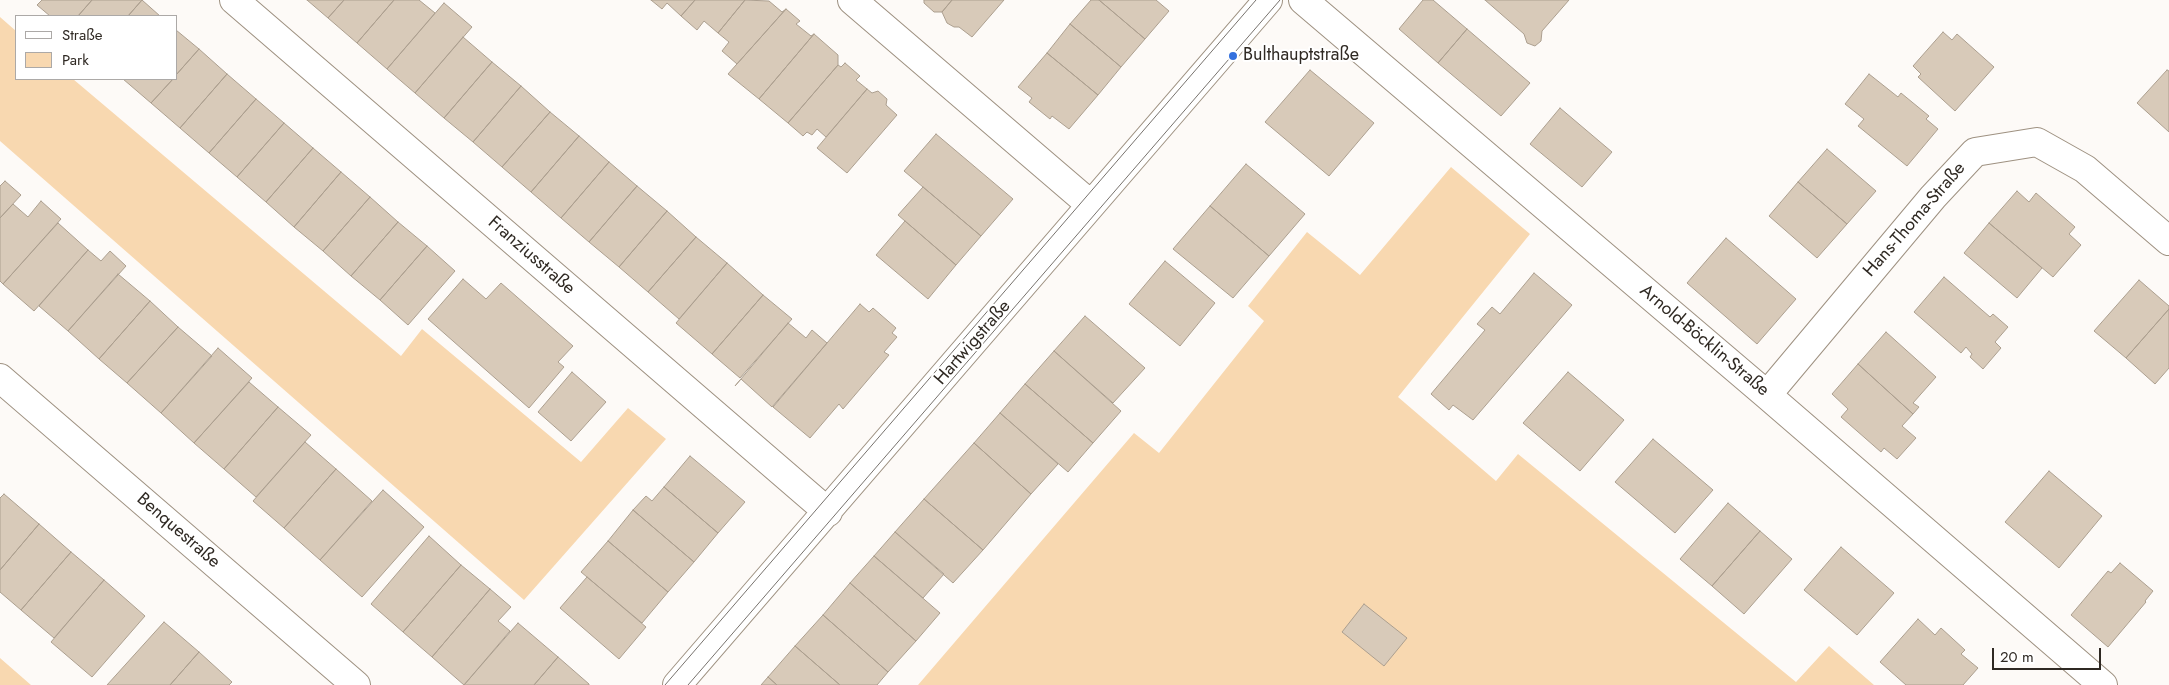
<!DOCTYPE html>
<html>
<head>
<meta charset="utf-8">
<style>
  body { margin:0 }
  #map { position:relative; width:2169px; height:685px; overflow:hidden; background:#fdfaf7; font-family:Jost,sans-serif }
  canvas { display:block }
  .legend { position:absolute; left:15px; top:15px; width:162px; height:65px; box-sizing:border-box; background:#fff; border:1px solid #aca9a7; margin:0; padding:6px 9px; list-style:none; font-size:15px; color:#2f2923 }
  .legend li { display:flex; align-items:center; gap:10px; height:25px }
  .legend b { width:25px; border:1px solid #aca9a7 }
  .scale { position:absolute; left:1992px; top:648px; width:109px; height:22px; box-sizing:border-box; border:2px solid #2f2923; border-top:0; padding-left:6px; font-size:15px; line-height:18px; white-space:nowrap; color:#2f2923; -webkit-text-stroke:4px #fff; paint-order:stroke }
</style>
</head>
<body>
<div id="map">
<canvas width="2169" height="685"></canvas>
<ul class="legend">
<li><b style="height:6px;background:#fff"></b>Straße</li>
<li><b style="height:14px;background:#f8d8b0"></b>Park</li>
</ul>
<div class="scale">20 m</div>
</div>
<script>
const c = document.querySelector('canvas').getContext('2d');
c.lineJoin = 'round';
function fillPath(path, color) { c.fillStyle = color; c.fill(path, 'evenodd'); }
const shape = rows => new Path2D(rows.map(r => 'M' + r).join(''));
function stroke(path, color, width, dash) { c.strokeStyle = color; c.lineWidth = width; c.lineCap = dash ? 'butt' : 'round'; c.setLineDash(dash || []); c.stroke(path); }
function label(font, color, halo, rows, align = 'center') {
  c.font = font + ' Jost,sans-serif'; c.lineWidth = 4; c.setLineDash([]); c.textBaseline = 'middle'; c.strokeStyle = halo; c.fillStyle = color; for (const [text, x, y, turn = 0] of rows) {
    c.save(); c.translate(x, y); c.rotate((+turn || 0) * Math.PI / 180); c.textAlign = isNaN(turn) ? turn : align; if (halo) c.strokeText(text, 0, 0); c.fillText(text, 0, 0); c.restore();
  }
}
fillPath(shape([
  [0,17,16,31,16,79,73,79,401,356,422,329,581,462,628,408,666,439,524,600,0,141],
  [1451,167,1530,234,1398,397,1496,481,1518,454,1796,682,1829,646,1874,685,918,685,1134,433,1159,453,1264,321,1248,306,1307,232,1360,275],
  [0,658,31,685,0,685]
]), '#f8d8b0');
const building = shape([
  [42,0,92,0,78,16,50,16,37,5,42,0],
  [92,0,142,0,128,16,78,16,92,0],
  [142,0,160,16,128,16,142,0],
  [307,0,344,0,328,18,307,0],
  [344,0,394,0,357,43,328,18,344,0],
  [394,0,419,0,435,13,387,69,357,43,394,0],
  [651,0,695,0,681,16,667,3,662,9,651,0],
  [695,0,745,0,718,33,704,21,697,30,681,16,695,0],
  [745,0,769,1,782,12,786,9,737,64,722,51,729,42,718,33,745,0],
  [924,0,952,0,942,12,934,12,924,3,924,0],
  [952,0,1004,0,972,37,959,27,954,27,947,23,942,12,952,0],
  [1091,0,1099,0,1145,39,1121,67,1070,24,1091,0],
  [1099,0,1156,0,1169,11,1145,39,1099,0],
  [1423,0,1433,0,1467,29,1438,63,1399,29,1423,0],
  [1485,0,1569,0,1542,31,1541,41,1535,46,1527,43,1524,34,1485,0],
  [444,3,472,27,415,93,387,69,444,3],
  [786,9,800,21,796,24,811,36,814,34,759,99,728,74,786,9],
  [1070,24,1121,67,1098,95,1047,53,1070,24],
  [1467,29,1530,83,1501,116,1438,63,1467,29],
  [176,30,199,49,176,75,176,30],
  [1943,32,1952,40,1957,34,1994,67,1955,111,1918,77,1921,74,1913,66,1943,32],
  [814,34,838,55,838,65,788,123,759,99,814,34],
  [463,37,492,62,444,118,415,93,463,37],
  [199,49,227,74,180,128,151,103,173,79,176,79,176,75,199,49],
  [1047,53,1098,95,1069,129,1052,116,1050,119,1029,102,1032,98,1018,87,1047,53],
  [492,62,521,86,473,142,444,118,492,62],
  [845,63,860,76,856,80,867,89,826,137,817,129,812,135,807,132,803,136,788,123,838,65,841,67,845,63],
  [1310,70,1374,123,1329,176,1265,122,1310,70],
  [2167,70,2169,71,2169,132,2137,103,2167,70],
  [227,74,256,99,209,153,180,128,227,74],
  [1869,74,1898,97,1901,93,1929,116,1926,119,1938,129,1907,166,1858,126,1864,119,1845,104,1869,74],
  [123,79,173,79,151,103,123,79],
  [521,86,550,112,502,167,473,142,521,86],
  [867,89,872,93,878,91,887,99,886,105,897,115,847,173,817,148,867,89],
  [256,99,284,123,237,177,209,153,256,99],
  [1560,108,1612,152,1582,187,1530,144,1560,108],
  [550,112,579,136,531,192,502,167,550,112],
  [284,123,313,148,266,202,237,177,284,123],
  [936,134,1013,199,981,236,904,171,936,134],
  [579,136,609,162,561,218,531,192,579,136],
  [313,148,341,172,294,227,266,202,313,148],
  [1827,149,1876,191,1847,224,1798,182,1827,149],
  [609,162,637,186,589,242,561,218,609,162],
  [1246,164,1305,214,1269,256,1210,206,1246,164],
  [341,172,370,197,323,251,294,227,341,172],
  [5,181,21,195,0,218,0,186,5,181],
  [1798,182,1847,224,1817,258,1769,216,1798,182],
  [637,186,667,211,619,267,589,242,637,186],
  [923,187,981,236,956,265,898,215,923,187],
  [2017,191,2029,202,2036,193,2075,227,2069,234,2081,245,2053,277,1989,223,2017,191],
  [370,197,398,222,351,276,323,251,370,197],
  [41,201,61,219,3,284,0,281,0,218,13,204,28,217,41,201],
  [1210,206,1269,256,1233,298,1173,249,1210,206],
  [667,211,696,237,648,292,619,267,667,211],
  [905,221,956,265,928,299,876,255,905,221],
  [398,222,427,246,380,300,351,276,398,222],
  [58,223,88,250,34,311,3,284,58,223],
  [1989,223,2042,268,2017,298,1964,253,1989,223],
  [696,237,727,263,679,319,648,292,696,237],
  [1726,238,1796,299,1757,344,1687,283,1726,238],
  [427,246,455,271,408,325,380,300,427,246],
  [88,250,101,261,110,251,126,266,68,331,39,306,88,250],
  [1165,261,1215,303,1180,346,1129,304,1165,261],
  [727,263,763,295,712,354,676,323,727,263],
  [1534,273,1572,305,1473,420,1453,405,1449,410,1431,394,1485,330,1477,324,1492,307,1500,314,1534,273],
  [118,274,150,301,99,359,68,331,118,274],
  [1944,277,1990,317,1993,314,2008,327,1995,342,2001,348,1983,369,1970,357,1972,354,1966,347,1961,353,1914,312,1944,277],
  [463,279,486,299,501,283,573,346,558,362,564,367,529,408,428,319,463,279],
  [2139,280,2169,306,2169,309,2126,358,2094,331,2139,280],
  [763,295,792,319,740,378,712,354,763,295],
  [150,301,178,327,127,383,99,359,150,301],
  [860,304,869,312,873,308,896,328,892,333,897,337,884,352,889,355,843,409,839,404,810,438,773,407,860,304],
  [2169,309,2169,368,2155,384,2126,358,2169,309],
  [1085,316,1145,368,1113,403,1054,351,1085,316],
  [788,323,806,338,812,330,827,343,772,407,741,379,735,386,788,323],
  [178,327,212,356,161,413,127,383,178,327],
  [1886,332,1936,377,1913,403,1919,407,1913,414,1858,364,1886,332],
  [218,348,252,378,194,443,161,413,218,348],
  [1054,351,1121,411,1093,443,1025,384,1054,351],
  [1858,364,1913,414,1902,426,1916,438,1897,459,1884,448,1881,452,1841,417,1848,409,1832,394,1858,364],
  [572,372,606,402,571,441,538,412,572,372],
  [1568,372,1624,420,1580,471,1523,423,1568,372],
  [249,382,278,407,224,469,194,443,249,382],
  [1025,384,1093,443,1068,472,1000,413,1025,384],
  [278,407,311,435,256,497,224,469,278,407],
  [1000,413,1058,464,1031,494,974,443,1000,413],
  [1653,439,1713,490,1675,533,1615,482,1653,439],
  [305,442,336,469,284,528,253,501,305,442],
  [974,443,1031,494,983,550,924,499,974,443],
  [690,456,745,502,718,533,664,487,690,456],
  [336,469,372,501,320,560,284,528,336,469],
  [2049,471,2102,516,2059,568,2005,522,2049,471],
  [664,487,718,533,694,562,633,510,646,496,652,501,664,487],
  [383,490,424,527,362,597,320,560,383,490],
  [4,494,39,524,0,570,0,498,4,494],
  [924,499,983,550,953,583,895,532,924,499],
  [1728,503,1760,531,1712,586,1680,559,1728,503],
  [633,510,694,562,668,592,608,541,633,510],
  [39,524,71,552,21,610,0,592,0,570,39,524],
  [1760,531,1792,559,1744,614,1712,586,1760,531],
  [895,532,944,574,923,598,874,556,895,532],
  [429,536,461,565,403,632,371,604,429,536],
  [608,541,668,592,642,623,581,572,608,541],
  [1841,547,1894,593,1857,635,1804,590,1841,547],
  [71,552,104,580,54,638,21,610,71,552],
  [874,556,940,613,916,641,850,583,874,556],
  [2120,563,2153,591,2145,601,2146,602,2108,647,2071,615,2108,571,2111,573,2120,563],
  [461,565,490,589,432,657,403,632,461,565],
  [587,577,646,627,619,659,560,608,587,577],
  [104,580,145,616,92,677,51,642,104,580],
  [850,583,916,641,888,672,823,615,850,583],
  [490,589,511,607,498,621,510,631,464,685,432,657,490,589],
  [1364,604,1407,638,1384,666,1342,632,1364,604],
  [823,615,888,672,877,685,840,685,795,646,823,615],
  [1918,619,1935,635,1941,628,1965,650,1961,654,1978,668,1963,685,1906,685,1880,662,1918,619],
  [164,622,199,652,170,685,107,685,164,622],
  [518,623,558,657,534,685,464,685,518,623],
  [795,646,840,685,777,685,768,677,795,646],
  [199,652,232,682,229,685,170,685,199,652],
  [558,657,589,684,589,685,534,685,558,657],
  [768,677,777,685,761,685,768,677]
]);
fillPath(building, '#d8cab9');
stroke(building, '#ac9f8f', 1);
const minor = shape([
  [234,0,828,512],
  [852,0,1091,205],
  [1303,0,1767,395,2103,685],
  [0,378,356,685],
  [1767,395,1933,197,1975,152,2037,142,2085,169,2169,241],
  [677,685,1268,0]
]);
stroke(minor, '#9e9181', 30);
stroke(minor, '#fff', 28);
stroke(shape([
  [665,685,1256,0],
  [688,685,1280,0]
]), '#78736e', 1);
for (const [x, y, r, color] of [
  [1233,56,5,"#3370de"]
]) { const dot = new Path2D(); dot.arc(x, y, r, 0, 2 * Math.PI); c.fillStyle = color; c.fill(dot); stroke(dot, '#fff', 2); }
label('18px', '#2f2923', '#fff', [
  ["Bulthauptstraße",1243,56]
], 'left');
label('18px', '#2f2923', '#fff', [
  ["Hans-Thoma-Straße",1915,220,-49],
  ["Franziusstraße",531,256,41],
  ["Arnold-Böcklin-Straße",1704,341,40],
  ["Hartwigstraße",973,343,-49],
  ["Benquestraße",178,531,41]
]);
</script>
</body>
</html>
